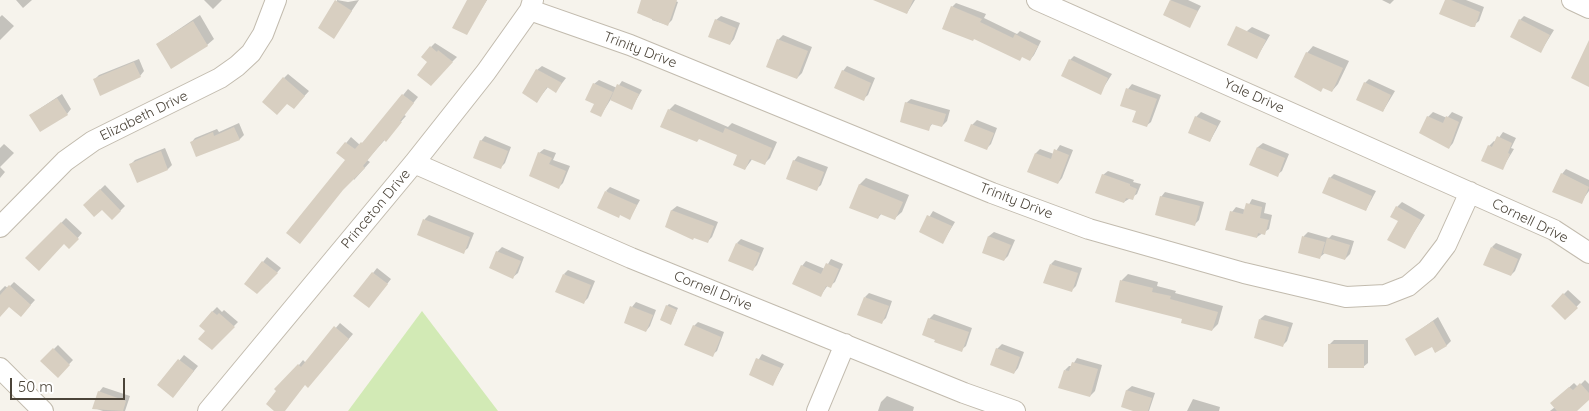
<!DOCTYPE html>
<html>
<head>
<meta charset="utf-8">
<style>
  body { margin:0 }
  #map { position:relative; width:1589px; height:411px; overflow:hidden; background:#f6f3ec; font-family:Quicksand,sans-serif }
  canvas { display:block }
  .scale { position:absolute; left:10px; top:378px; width:115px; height:22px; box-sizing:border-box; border:2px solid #4b4439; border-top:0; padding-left:6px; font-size:15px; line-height:18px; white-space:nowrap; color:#4b4439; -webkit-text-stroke:4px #fff; paint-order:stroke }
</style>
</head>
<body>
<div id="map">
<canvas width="1589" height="411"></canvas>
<div class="scale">50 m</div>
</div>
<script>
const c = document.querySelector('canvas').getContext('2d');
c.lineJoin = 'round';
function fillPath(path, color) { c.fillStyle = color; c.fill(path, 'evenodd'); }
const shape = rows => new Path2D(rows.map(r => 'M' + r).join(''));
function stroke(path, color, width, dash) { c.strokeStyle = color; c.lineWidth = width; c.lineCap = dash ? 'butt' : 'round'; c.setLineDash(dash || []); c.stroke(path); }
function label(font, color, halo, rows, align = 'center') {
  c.font = font + ' Quicksand,sans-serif'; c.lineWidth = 4; c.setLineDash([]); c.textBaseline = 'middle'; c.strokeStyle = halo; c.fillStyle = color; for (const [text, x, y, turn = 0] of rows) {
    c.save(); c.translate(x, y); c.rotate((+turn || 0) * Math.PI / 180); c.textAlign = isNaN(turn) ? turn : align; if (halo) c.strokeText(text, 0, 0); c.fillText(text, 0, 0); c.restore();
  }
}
fillPath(shape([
  [422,311,498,411,348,411]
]), '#d2eab5');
fillPath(shape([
  [16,0,32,0,23,8],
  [204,0,222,0,213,9],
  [337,0,348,2,359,0,334,37],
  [468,0,487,0,466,34],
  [643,0,673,0,678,2,672,20,667,25,652,20,653,17],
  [879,0,915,0,907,13],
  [1171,0,1188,0,1201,6,1189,26,1164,15],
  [1382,0,1394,0,1390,4],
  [1446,0,1466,0,1484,7,1479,21,1474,25],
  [956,3,986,14,984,18,1017,34,1020,31,1041,41,1034,55,1030,60,952,7],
  [2,15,14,26,0,40,0,17],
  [200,15,214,39,207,45,157,44],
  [721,16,740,23,734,39,730,44,716,20],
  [1524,16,1554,30,1541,51,1520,20],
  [1252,27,1270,35,1257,57,1247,31],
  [783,35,812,47,802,73,797,78,778,40],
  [435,43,457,57,430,84,431,47],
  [1313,46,1349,61,1338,84,1332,91,1307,53],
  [1074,56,1112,74,1100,93,1070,60],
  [139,59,144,71,140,76,95,79,99,75],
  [542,66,566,78,556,91,548,87,537,101,537,70],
  [847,66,875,78,868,95,863,99,843,71],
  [288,74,309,91,298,103,287,102,284,78],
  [1369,79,1395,91,1383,111,1365,83],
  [599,80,617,88,622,81,642,90,631,109,611,99,601,115,594,84],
  [1132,84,1161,95,1151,122,1146,126,1128,89],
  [408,89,418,97,404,115,406,116,367,160,370,162,354,180,346,160,338,153,351,137,360,145,368,138],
  [62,94,71,109,67,114,30,115],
  [911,99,950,110,947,121,942,126,933,123,928,129,906,103],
  [675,104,728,127,732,123,777,142,770,158,765,163,753,158,745,169,739,155,669,110],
  [1201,112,1221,121,1210,141,1196,117],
  [1433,112,1447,118,1452,112,1463,117,1453,143,1449,148,1428,117],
  [977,120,997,128,991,144,987,148,972,125],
  [239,123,244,135,240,139,197,156,191,143,195,138,217,129,219,132],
  [1503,132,1516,138,1511,148,1514,149,1502,169,1483,160,1489,146,1494,141,1496,142],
  [485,136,511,147,505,163,500,168,481,141],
  [1263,143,1289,154,1282,171,1277,175,1251,164,1258,147],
  [4,144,14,153,0,167,5,172,0,178,0,148],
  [1060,145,1073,150,1062,178,1058,183,1029,171,1036,153,1040,149,1054,154],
  [165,148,172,165,168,169,130,165,135,160],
  [544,149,556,153,553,160,570,166,563,183,559,187,539,153],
  [798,156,828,167,821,185,816,189,794,161],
  [1566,169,1589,180,1589,191,1581,202,1562,174],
  [1108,171,1134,180,1133,182,1141,184,1137,194,1124,202,1103,175],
  [1334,174,1376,191,1366,210,1330,178],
  [866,178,909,195,902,212,895,218,882,213,878,218,851,207,860,184],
  [105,185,125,206,112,219,102,208,84,205],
  [610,187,640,200,630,218,606,191],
  [1165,192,1204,202,1199,220,1195,224,1161,197],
  [1252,199,1266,203,1264,213,1272,215,1269,229,1257,237,1232,212,1236,207,1246,210],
  [1402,202,1425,215,1404,248,1397,207],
  [677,206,718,222,712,237,707,242,666,226,672,210],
  [933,211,955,222,943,242,920,232],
  [429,215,474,233,468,248,463,252,419,234,425,219],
  [66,218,82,233,69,248,64,243,27,258],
  [994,232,1015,240,1008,256,1004,260,983,252,989,236],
  [1308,232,1329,238,1332,235,1354,241,1350,254,1345,259,1325,253,1320,257,1299,252,1304,236],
  [741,239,764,248,757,265,753,269,737,243],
  [1496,243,1522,254,1515,271,1511,275,1492,247],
  [502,247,524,257,518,273,513,277,497,252],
  [267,257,281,268,267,284,263,262],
  [831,259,843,264,835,282,830,286,828,285,821,295,802,266,806,261,825,269],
  [1055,260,1082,268,1076,286,1071,291,1051,264],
  [377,268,391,279,373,302,373,273],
  [568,270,595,281,588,298,584,302,564,274],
  [1128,274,1158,282,1157,286,1176,291,1175,293,1223,306,1218,324,1212,330,1184,318,1116,301,1122,280],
  [14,282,35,300,25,311,9,305,0,316,0,291,5,286,8,288],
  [1568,290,1581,302,1565,319,1552,306],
  [869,293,892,301,886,318,882,322,865,297],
  [636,302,656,310,650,326,646,331,632,307],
  [669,304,678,308,671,323,667,306],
  [217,307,222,312,224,310,238,322,212,348,206,331,212,312],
  [934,314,972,328,966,346,961,350,929,319],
  [1265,315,1293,323,1287,341,1283,345,1260,319],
  [1438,317,1451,341,1447,345,1436,352,1432,346,1407,339],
  [698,322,724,332,717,351,712,355,694,326],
  [340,323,353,334,312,382,305,384,284,411,276,411,299,365,303,360,306,363],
  [1334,340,1368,340,1368,363,1363,367,1330,344],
  [1002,344,1024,352,1018,368,1014,373,997,349],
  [58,345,73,360,58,376,42,361],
  [762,354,784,364,773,384,750,374],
  [184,355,198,366,177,392,159,385],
  [1077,358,1102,365,1095,391,1090,396,1065,370,1069,366,1072,366],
  [1585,380,1589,384,1589,398,1575,411,1550,411,1555,407,1556,399,1574,383,1578,387],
  [1132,386,1155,393,1149,411,1137,411,1122,406,1127,390],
  [103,387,130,396,125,411,103,411,94,408,99,392],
  [887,396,914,407,913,411,878,411,881,402],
  [1193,399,1220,407,1219,411,1187,411]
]), '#0003');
fillPath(shape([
  [335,0,352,11,334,39,318,28],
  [467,0,487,0,467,35,452,28],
  [641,0,677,0,668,26,637,13],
  [873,0,913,0,907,14],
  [1170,0,1198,11,1190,28,1163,15],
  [1445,0,1451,0,1480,12,1475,27,1471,27,1439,14],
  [951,6,982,19,980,22,1013,38,1015,34,1038,46,1030,61,1022,57,1020,61,974,39,973,41,942,29],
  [715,19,736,28,730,45,708,37],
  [1519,19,1550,35,1541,53,1510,37],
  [193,21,208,46,171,69,156,44],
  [1236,26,1266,40,1257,59,1227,45],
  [777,39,808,51,797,79,766,67],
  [1589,40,1589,87,1571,78],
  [430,46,437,52,438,50,453,62,431,86,417,75,427,62,421,57],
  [1306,52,1343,68,1332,92,1323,88,1321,92,1294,77],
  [1069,59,1108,78,1101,95,1061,76],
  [134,62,141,77,100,96,93,79],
  [536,69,562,83,556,93,547,87,537,103,522,93],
  [842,70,871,83,864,101,834,88],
  [283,77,305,96,294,109,287,104,277,115,262,102],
  [1364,82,1391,95,1383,112,1356,100],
  [593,83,613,92,601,117,590,112,594,104,585,100],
  [617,84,639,94,632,110,610,100],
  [1126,88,1157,99,1147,127,1132,122,1136,111,1120,106],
  [402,94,414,103,400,121,402,122,386,142,384,140,363,166,365,168,343,190,300,244,286,233,345,160,336,153,345,142,355,149,361,142,362,143],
  [57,98,68,115,40,132,29,115],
  [905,102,946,114,942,127,931,124,929,131,900,122],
  [668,109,723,133,725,128,772,148,765,165,750,159,745,170,733,165,737,155,699,139,697,142,660,127],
  [1195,116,1217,126,1210,142,1188,133],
  [1427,116,1443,123,1446,116,1459,122,1449,149,1419,133],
  [971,124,994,133,987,150,964,141],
  [234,127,240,140,196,157,190,142,213,132,214,136],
  [1497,136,1512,143,1508,153,1510,154,1503,170,1481,161,1488,145,1492,147],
  [480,140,508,151,501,169,473,158],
  [1257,147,1285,158,1278,177,1249,165],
  [1054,149,1069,155,1058,184,1027,172,1035,153,1051,159],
  [161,151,168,170,137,183,129,164],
  [538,152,552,158,549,164,566,171,559,189,529,176],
  [793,160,824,172,817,191,786,179],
  [1561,173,1589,187,1582,204,1552,192],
  [1102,174,1130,184,1130,186,1137,189,1133,200,1126,198,1124,203,1095,193],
  [1329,177,1372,196,1366,211,1322,193],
  [859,184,903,202,895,220,880,214,878,219,849,208],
  [100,189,121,211,112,220,102,210,94,217,83,205],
  [605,191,637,205,630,220,620,215,619,218,597,208],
  [1160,196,1200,206,1195,226,1155,215],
  [1246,203,1262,207,1260,218,1269,220,1265,235,1258,233,1257,238,1225,230,1230,211,1243,214],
  [1396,206,1421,220,1405,249,1387,240,1398,221,1390,217],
  [671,210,714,226,708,243,694,238,693,240,665,227],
  [927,215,952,226,943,244,919,232],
  [423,219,470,237,464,254,417,235],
  [61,222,79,239,69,249,64,244,39,271,25,258],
  [988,236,1011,245,1004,261,982,253],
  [1302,236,1325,242,1320,259,1298,253],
  [1327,238,1350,245,1345,260,1323,253],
  [736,243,760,253,753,271,728,261],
  [1491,247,1518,259,1511,276,1483,265],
  [496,251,521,261,513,279,489,268],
  [262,261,278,273,257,294,244,284],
  [826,263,839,269,831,288,826,286,821,297,792,284,801,265,821,274],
  [1050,264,1078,273,1072,292,1043,283],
  [372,272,388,284,369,308,353,296],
  [563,274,591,285,584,304,555,292],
  [1120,280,1153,288,1152,292,1171,296,1170,299,1218,312,1212,331,1181,323,1182,319,1115,302],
  [9,285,31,305,21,317,9,307,0,317,0,295],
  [1563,293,1578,308,1565,320,1551,306],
  [864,297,889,306,882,324,857,315],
  [666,305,677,310,671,325,660,320],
  [630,306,653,315,646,332,624,323],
  [212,311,217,315,219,313,235,327,212,350,198,339,205,331,199,326],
  [928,318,969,332,962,352,934,342,935,340,922,335],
  [1259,319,1289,327,1283,347,1254,338],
  [1433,321,1447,346,1435,353,1432,347,1415,356,1405,339],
  [693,325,721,337,713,357,684,345],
  [334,326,349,339,308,388,305,385,285,411,274,411,266,404,276,391,274,389,298,364,301,367],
  [1328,344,1364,344,1364,368,1328,368],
  [53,348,70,365,58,378,40,361],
  [996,348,1020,357,1014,374,990,365],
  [756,358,781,368,773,386,749,375],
  [178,359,194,371,173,398,157,385],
  [1072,362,1098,369,1090,397,1058,388,1064,370,1069,371],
  [1580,383,1589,393,1589,400,1577,411,1557,411,1550,403,1569,387,1573,390],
  [1126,390,1152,398,1148,411,1133,411,1121,407],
  [98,391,126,401,123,411,92,409]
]), '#d8cfc1');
const minor = shape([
  [1037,0,1554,230,1589,253],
  [1572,0,1589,8],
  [530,10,630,45,992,193,1089,229,1244,273,1346,297,1385,295,1408,286,1427,270,1446,245,1470,192],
  [414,163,631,258,964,393,1015,411],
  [0,227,65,161,93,141,220,78,237,66,251,53,263,34,276,0],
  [0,368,43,411],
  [208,411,414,163,486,72,530,10,533,0],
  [817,411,845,344]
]);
stroke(minor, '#c2bbae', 22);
stroke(minor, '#fff', 20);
label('14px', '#4b4439', '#fff', [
  ["Trinity Drive",640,50,21],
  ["Yale Drive",1254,96,24],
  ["Elizabeth Drive",144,116,-26],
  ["Trinity Drive",1016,201,21],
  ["Princeton Drive",376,209,-50],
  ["Cornell Drive",1530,221,26],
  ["Cornell Drive",713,291,22]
]);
</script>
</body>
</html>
